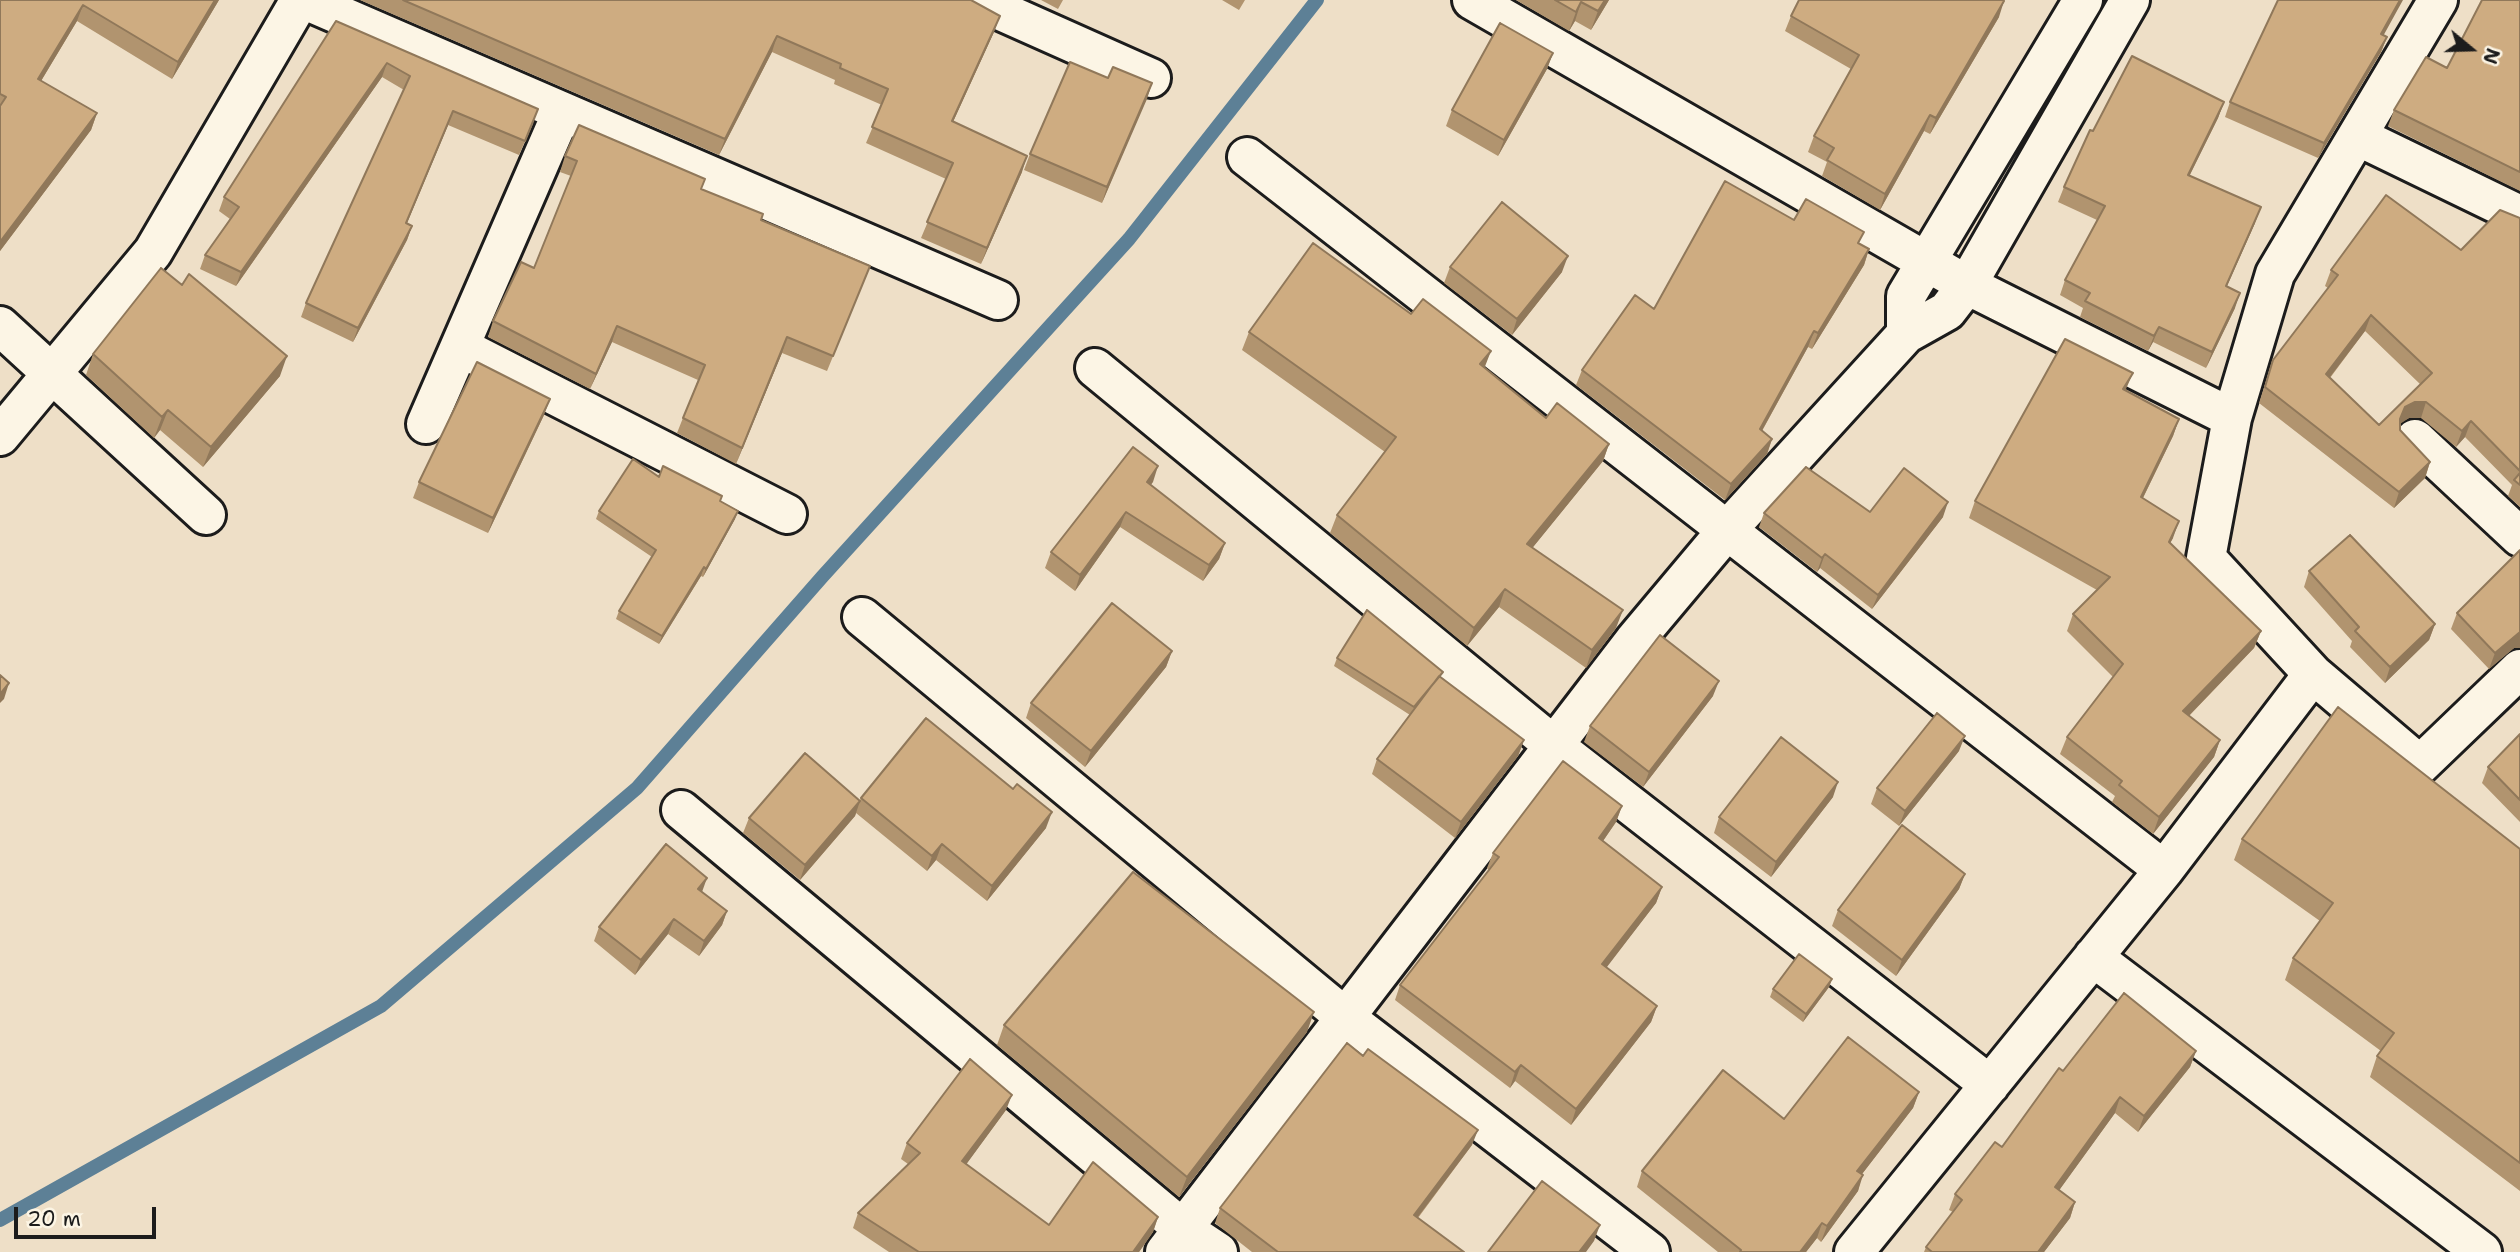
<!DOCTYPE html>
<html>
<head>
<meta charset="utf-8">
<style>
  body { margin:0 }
  #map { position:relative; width:2520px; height:1252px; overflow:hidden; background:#eedfc7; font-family:"Shantell Sans",sans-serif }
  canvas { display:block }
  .north { position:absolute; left:2436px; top:14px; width:70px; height:70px; -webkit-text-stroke:5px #fcf5e5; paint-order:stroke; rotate:109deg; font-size:19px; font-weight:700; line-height:28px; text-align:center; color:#1c1c1c }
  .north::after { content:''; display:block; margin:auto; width:24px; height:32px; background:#1c1c1c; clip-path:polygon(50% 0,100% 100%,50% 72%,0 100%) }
  .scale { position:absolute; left:14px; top:1207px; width:142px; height:32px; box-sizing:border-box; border:4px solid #1c1c1c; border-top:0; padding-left:9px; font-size:21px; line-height:24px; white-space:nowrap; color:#1c1c1c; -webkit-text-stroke:5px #fcf5e5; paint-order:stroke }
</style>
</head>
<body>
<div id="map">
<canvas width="2520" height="1252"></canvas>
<div class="north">N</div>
<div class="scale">20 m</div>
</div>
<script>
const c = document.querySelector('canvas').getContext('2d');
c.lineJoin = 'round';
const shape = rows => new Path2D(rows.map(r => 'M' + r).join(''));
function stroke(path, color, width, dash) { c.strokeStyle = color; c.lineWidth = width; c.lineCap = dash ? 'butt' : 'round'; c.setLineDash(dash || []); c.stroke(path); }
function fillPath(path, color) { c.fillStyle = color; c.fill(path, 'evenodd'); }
stroke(shape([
  [0,1220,381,1006,637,788,822,577,1129,239,1317,0]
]), '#5d8096', 14);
const minor = shape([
  [305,0,998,300],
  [976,0,1151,78],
  [1472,0,1967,285,2232,418],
  [2438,0,2275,274,2232,418,2206,558,2313,674,2420,765,2520,669],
  [2357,136,2520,215],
  [1247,157,2164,870],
  [0,326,206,515],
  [1906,334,1906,296,2083,0],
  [460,347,787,514],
  [1095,368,1552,744,1990,1085],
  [426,424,562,112],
  [0,436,153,252,300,0],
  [2415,439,2520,537],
  [862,617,1346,1018,1650,1252],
  [681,810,1182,1228,1218,1252],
  [2093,957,2482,1252],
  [1165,1252,1634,641,1728,529,1906,334,1947,311,1967,285,2130,0],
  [1854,1252,2164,870,2313,674]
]);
stroke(minor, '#1c1c1c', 44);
stroke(minor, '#fcf5e5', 38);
fillPath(shape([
  [0,0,219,0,172,79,77,21,41,81,97,113,91,130,0,251],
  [360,0,971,0,994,32,953,122,1022,172,981,264,921,238,946,179,866,143,882,105,834,84,835,80,772,52,719,155],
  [1041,0,1063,0,1058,9],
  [1222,0,1245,0,1239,10],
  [1516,0,1609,0,1591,30,1575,21,1569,31],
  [2520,0,2520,191,2388,126,2394,110,2447,68],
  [1791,16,1999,17,1930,134,1924,131,1880,210,1822,176,1827,162,1808,152,1814,136,1851,69,1785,31],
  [336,21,533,123,519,155,448,125,407,223,412,226,407,240,353,342,301,317,306,303,404,90,382,77,236,286,200,269,205,255,230,219,219,211,224,197],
  [2384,35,2387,37,2381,52,2318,158,2225,117,2230,102],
  [1553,53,1547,69,1498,156,1446,126,1452,110],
  [1108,78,1152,83,1102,203,1024,170,1030,154],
  [2224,102,2218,118,2189,176,2255,223,2227,286,2235,308,2206,368,2153,342,2148,351,2080,317,2083,308,2060,295,2065,280,2097,220,2058,202,2064,187,2093,131],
  [565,156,702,189,761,220,864,281,827,371,782,353,736,464,677,433,698,380,612,342,590,389,488,337,493,321,534,268,571,176,560,172],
  [2520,218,2520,507,2508,496,2512,485,2465,437,2456,447,2421,418,2409,418,2400,423,2400,430,2430,462,2425,478,2394,508,2259,403,2273,360,2328,288,2325,286,2331,270,2461,250],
  [2365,331,2420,384,2379,425,2330,378],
  [1794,220,1860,244,1869,249,1864,265,1812,349,1808,347,1762,431,1772,439,1767,454,1725,500,1576,385,1582,370,1654,309],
  [1450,267,1562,272,1512,335,1444,283],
  [1249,332,1485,368,1546,418,1609,444,1603,461,1532,548,1616,628,1586,668,1499,607,1467,646,1330,533,1337,515,1385,452,1242,350],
  [93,354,280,376,203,467,160,430,154,438,86,375],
  [2126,391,2179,419,2173,436,2143,498,2173,538,2170,543,2261,631,2254,648,2189,716,2220,740,2214,757,2153,834,2112,802,2115,796,2060,754,2067,737,2113,677,2067,631,2073,614,2097,590,1969,518,1975,501],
  [544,415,488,533,413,498,419,482],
  [659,477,720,501,735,519,703,577,701,576,659,644,616,619,619,611,652,557,596,519,599,511],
  [1153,482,1150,485,1225,543,1219,559,1203,581,1120,527,1075,591,1045,568,1051,552],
  [1870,512,1943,517,1872,609,1820,568,1817,572,1759,527,1764,513],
  [2309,571,2435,624,2429,640,2385,683,2350,647,2352,641,2304,587],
  [2457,613,2514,648,2489,669,2451,629],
  [1172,651,1166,667,1085,767,1026,718,1031,703],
  [1337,658,1441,677,1524,740,1518,756,1455,838,1372,774,1377,759,1410,715,1334,666],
  [1713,696,1643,787,1584,742,1590,726],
  [2520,734,2520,822,2482,783,2488,767],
  [1959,751,1899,826,1871,804,1877,788],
  [1013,789,1046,828,987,901,936,860,927,871,856,813,855,816,800,880,743,833,749,818,860,800,861,798],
  [1833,797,1771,877,1714,833,1719,817],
  [1622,806,1616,822,1603,841,1662,887,1656,903,1606,967,1657,1006,1651,1022,1571,1125,1515,1081,1510,1088,1395,1000,1400,985,1489,870,1487,868,1493,853],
  [2242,839,2520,849,2520,1191,2370,1077,2377,1056,2381,1051,2285,980,2293,958,2320,921,2234,860],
  [1965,874,1959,889,1896,976,1832,926,1838,910],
  [702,892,727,911,722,925,699,956,668,934,635,975,594,941,599,927],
  [1832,979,1829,987,1803,1022,1770,997,1773,989],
  [1004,1025,1307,1032,1179,1197,997,1045],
  [2196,1051,2190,1067,2138,1132,2115,1113,2059,1190,2075,1202,2070,1218,2044,1252,1924,1252,1926,1247,1953,1212,1949,1210,1955,1194,2002,1147],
  [1919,1092,1913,1108,1862,1174,1858,1191,1821,1242,1817,1238,1806,1252,1718,1252,1637,1187,1642,1171],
  [1006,1110,966,1164,1049,1225,1158,1217,1153,1232,1139,1252,889,1252,853,1228,858,1213,908,1164,901,1159,907,1143],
  [1472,1145,1418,1218,1464,1252,1252,1252,1215,1223,1220,1208]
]), '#b1946f');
fillPath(shape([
  [215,0,219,0,172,79,178,62],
  [1605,0,1609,0,1591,30,1598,11],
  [2400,0,2403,0,2376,49,2381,34],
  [2004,1,1999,17,1930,134,1936,118],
  [1581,2,1575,21,1569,31,1576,12],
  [83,5,77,21,32,96,38,79],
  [1000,16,994,32,946,137,952,121],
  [777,36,772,52,719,155,725,139],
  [2387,37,2381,52,2318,158,2324,143],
  [1553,53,1547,69,1498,156,1504,140],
  [387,63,382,77,236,286,241,272],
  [1152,83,1147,99,1102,203,1107,187],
  [2224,102,2218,118,2182,191,2188,175],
  [453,111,448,125,401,237,406,223],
  [97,113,91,130,0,251,0,242],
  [1930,115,1924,131,1880,210,1885,194],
  [1027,156,1022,172,981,264,987,248],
  [2261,207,2255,223,2220,301,2226,286],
  [412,226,407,240,353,342,358,328],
  [1869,249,1864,265,1812,349,1818,333],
  [1568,256,1562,272,1512,335,1517,319],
  [2240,293,2235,308,2206,368,2212,352],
  [2371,315,2365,331,2320,390,2326,374],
  [617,326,612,342,590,389,596,374],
  [2159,327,2153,342,2148,351,2154,336],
  [1814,331,1808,347,1754,445,1760,429],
  [787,337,782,353,736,464,742,448],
  [1491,351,1484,369,1480,364],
  [287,356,280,376,203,467,211,447],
  [2133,373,2126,389,2117,406,2123,389],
  [550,399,544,415,488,533,493,518],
  [2415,402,2426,402,2421,418,2409,418,2400,424,2400,419,2405,407],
  [168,410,160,430,154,438,162,417],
  [2179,419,2173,436,2135,514,2141,497],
  [2471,421,2465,437,2456,447,2462,431],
  [1772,439,1767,454,1725,500,1731,484],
  [1609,444,1603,461,1521,562,1527,544],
  [2430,462,2425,478,2394,508,2399,492],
  [1158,466,1153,482,1141,498,1147,482],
  [1948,502,1943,517,1872,609,1878,595],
  [738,511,735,519,703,577,706,569],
  [1126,512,1120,527,1075,591,1080,575],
  [2179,521,2173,538,2162,558,2169,542],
  [1225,543,1219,559,1203,581,1209,565],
  [1825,554,1820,568,1817,572,1822,558],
  [704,567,701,576,659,644,662,636],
  [1505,589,1499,607,1467,646,1474,628],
  [1623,610,1616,628,1586,668,1592,650],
  [2435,624,2429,640,2385,683,2390,667],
  [2261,631,2254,648,2177,728,2183,711],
  [2520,632,2520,648,2514,648,2489,669,2495,653],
  [1172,651,1166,667,1085,767,1091,751],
  [1719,681,1713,696,1643,787,1649,772],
  [9,683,4,699,0,703,0,694],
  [1965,736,1959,751,1899,826,1905,811],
  [1524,740,1518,756,1455,838,1461,822],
  [2220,740,2214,757,2153,834,2159,817],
  [1838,782,1833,797,1771,877,1776,862],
  [860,801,855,816,800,880,805,865],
  [1622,806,1616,822,1594,854,1599,838],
  [1052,812,1046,828,987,901,992,886],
  [942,844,936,860,927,871,932,856],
  [1965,874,1959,889,1896,976,1902,960],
  [707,878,702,892,698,889],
  [1662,887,1656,903,1597,980,1602,964],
  [727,911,722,925,699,956,704,941],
  [674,919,668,934,635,975,641,960],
  [1832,979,1829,987,1803,1022,1806,1014],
  [1657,1006,1651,1022,1571,1125,1576,1109],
  [1314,1012,1307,1032,1179,1197,1187,1177],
  [2196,1051,2190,1067,2138,1132,2144,1116],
  [1521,1065,1515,1081,1510,1088,1515,1072],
  [1919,1092,1913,1108,1852,1187,1857,1171],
  [1012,1095,1006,1110,957,1177,962,1161],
  [2120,1097,2115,1113,2050,1203,2055,1187],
  [1478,1130,1472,1145,1408,1230,1414,1215],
  [1863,1175,1858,1191,1821,1242,1827,1226],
  [2075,1202,2070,1218,2044,1252,2038,1252],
  [1158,1217,1153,1232,1139,1252,1133,1252],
  [1822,1223,1817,1238,1806,1252,1800,1252],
  [1600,1225,1594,1241,1586,1252,1579,1252]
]), '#90785a');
const building = shape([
  [0,0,215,0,178,62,83,5,38,79,97,113,0,242,0,106,6,97,0,94,0,0],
  [403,0,971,0,1000,16,952,121,1027,156,987,248,927,222,953,163,872,127,888,89,840,68,841,64,777,36,725,139,403,0],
  [1555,0,1605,0,1598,11,1581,2,1576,12,1555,0],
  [1799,0,2002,0,2004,1,1936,118,1930,115,1885,194,1827,160,1834,148,1814,136,1859,55,1791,16,1799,0],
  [2278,0,2400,0,2381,34,2387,37,2324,143,2230,102,2278,0],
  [2482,0,2520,0,2520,172,2394,110,2426,57,2447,68,2482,0],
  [336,21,538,109,525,141,453,111,406,223,412,226,358,328,306,303,410,76,387,63,241,272,205,255,239,207,224,197,336,21],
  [1500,23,1553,53,1504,140,1452,110,1500,23],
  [2132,56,2224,102,2188,175,2261,207,2226,286,2240,293,2212,352,2159,327,2154,336,2085,301,2090,293,2065,280,2105,206,2064,187,2090,130,2093,131,2132,56],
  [1070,62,1108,78,1113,67,1152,83,1107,187,1030,154,1070,62],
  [579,125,705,179,701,189,763,214,761,220,870,266,833,356,787,337,742,448,683,418,705,365,617,326,596,374,493,321,521,262,534,268,577,161,565,156,579,125],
  [1725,181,1794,220,1806,199,1864,232,1858,243,1869,249,1818,333,1814,331,1760,429,1772,439,1731,484,1582,370,1635,295,1654,309,1725,181],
  [2386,195,2461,250,2500,210,2520,218,2520,471,2471,421,2462,431,2426,402,2415,402,2405,407,2400,419,2400,430,2430,462,2399,492,2265,387,2273,360,2338,275,2331,270,2386,195],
  [2371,315,2432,373,2379,425,2326,374,2371,315],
  [1502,202,1568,256,1517,319,1450,267,1502,202],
  [1313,243,1411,314,1423,299,1491,351,1480,364,1546,418,1557,403,1609,444,1527,544,1623,610,1592,650,1505,589,1474,628,1337,515,1396,437,1249,332,1313,243],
  [161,268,182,285,189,274,287,356,211,447,168,410,162,417,93,354,161,268],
  [2065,339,2133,373,2123,389,2179,419,2141,497,2179,521,2169,542,2261,631,2183,711,2220,740,2159,817,2119,785,2122,781,2067,737,2123,664,2073,614,2110,577,1975,501,2065,339],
  [477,362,550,399,493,518,419,482,477,362],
  [1133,447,1158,466,1147,482,1225,543,1209,565,1126,512,1080,575,1051,552,1133,447],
  [633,459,659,477,663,466,722,496,720,501,738,511,706,569,704,567,662,636,619,611,656,550,599,511,633,459],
  [1806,467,1870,512,1904,468,1948,502,1878,595,1825,554,1822,558,1764,513,1806,467],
  [2520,473,2520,485,2514,480,2520,473],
  [2350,535,2435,624,2390,667,2355,631,2359,627,2309,571,2350,535],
  [2520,550,2520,632,2495,653,2457,613,2520,550],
  [1112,603,1172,651,1091,751,1031,703,1112,603],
  [1367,610,1443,672,1414,707,1337,658,1367,610],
  [1660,635,1719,681,1649,772,1590,726,1660,635],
  [0,675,9,683,0,694,0,675],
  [1439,676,1524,740,1461,822,1377,759,1439,676],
  [2338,707,2520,849,2520,1163,2377,1056,2394,1033,2293,958,2333,903,2242,839,2338,707],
  [1937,713,1965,736,1905,811,1877,788,1937,713],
  [926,718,1013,789,1017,784,1052,812,992,886,942,844,932,856,861,798,926,718],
  [2520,734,2520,800,2488,767,2520,734],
  [1781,737,1838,782,1776,862,1719,817,1781,737],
  [805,753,860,801,805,865,749,818,805,753],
  [1563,761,1622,806,1599,838,1662,887,1602,964,1657,1006,1576,1109,1521,1065,1515,1072,1400,985,1499,857,1493,853,1563,761],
  [1902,825,1965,874,1902,960,1838,910,1902,825],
  [666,844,707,878,698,889,727,911,704,941,674,919,641,960,599,927,666,844],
  [1133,872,1314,1012,1187,1177,1004,1025,1133,872],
  [1799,954,1832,979,1806,1014,1773,989,1799,954],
  [2124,993,2196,1051,2144,1116,2120,1097,2055,1187,2075,1202,2038,1252,1932,1252,1926,1247,1962,1200,1955,1194,1995,1142,2002,1147,2059,1068,2063,1071,2124,993],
  [1848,1037,1919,1092,1857,1171,1863,1175,1827,1226,1822,1223,1800,1252,1740,1252,1741,1250,1642,1171,1723,1070,1784,1119,1848,1037],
  [1347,1043,1363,1056,1368,1049,1478,1130,1414,1215,1464,1252,1278,1252,1220,1208,1347,1043],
  [970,1059,1012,1095,962,1161,1049,1225,1093,1162,1158,1217,1133,1252,919,1252,858,1213,920,1153,907,1143,970,1059],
  [1542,1181,1600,1225,1579,1252,1488,1252,1542,1181]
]);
fillPath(building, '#ceac81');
stroke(building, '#90785a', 2);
</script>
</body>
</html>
